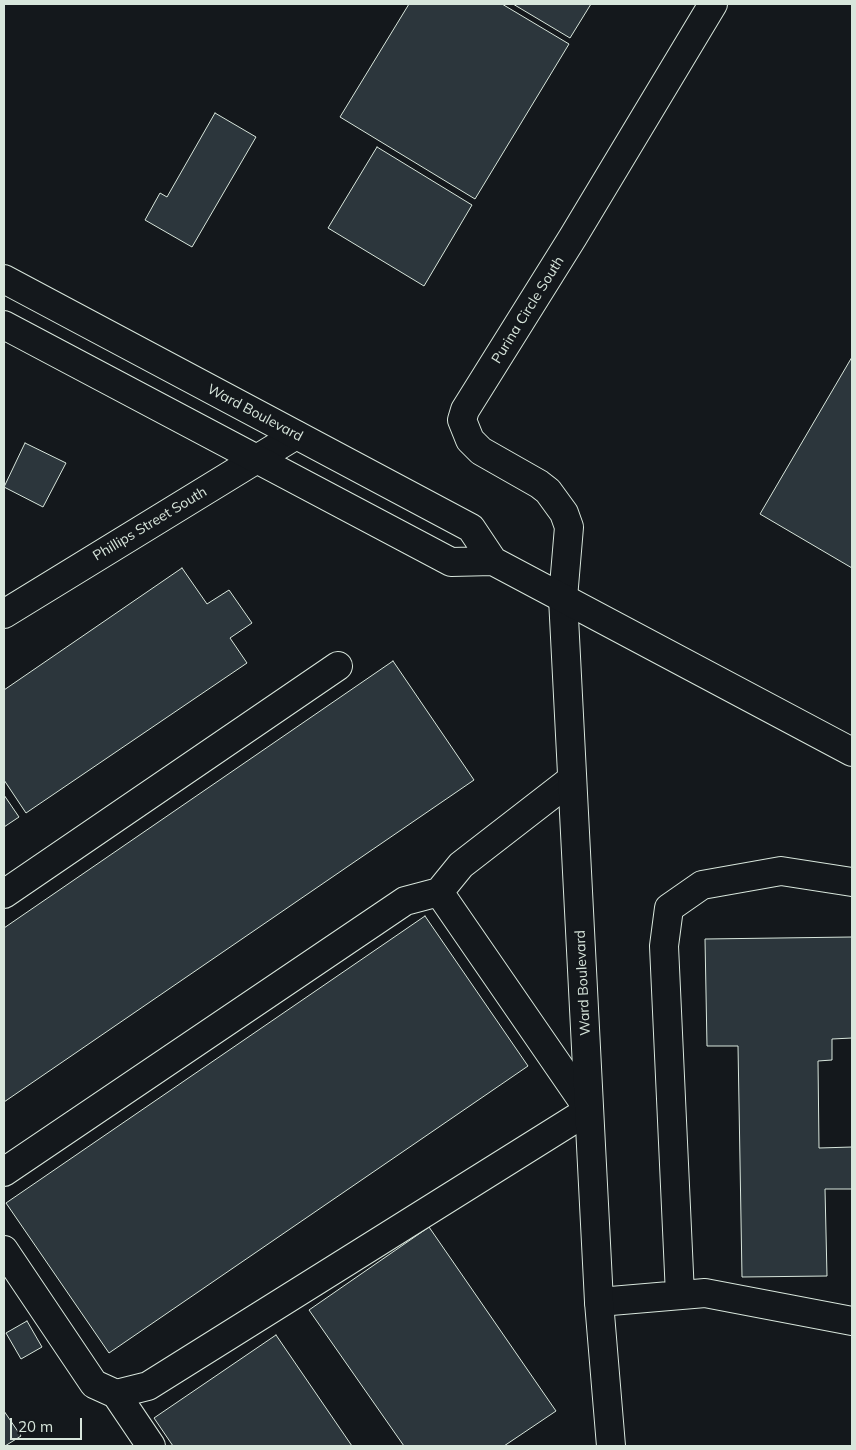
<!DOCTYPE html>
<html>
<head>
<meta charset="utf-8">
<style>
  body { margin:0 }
  #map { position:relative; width:856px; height:1450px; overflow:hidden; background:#14181c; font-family:Mulish,sans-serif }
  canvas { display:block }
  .frame { position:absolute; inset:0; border:5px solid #d8e6dc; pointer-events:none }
  .scale { position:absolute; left:10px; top:1418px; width:72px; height:22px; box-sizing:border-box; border:2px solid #d8e6dc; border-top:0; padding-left:6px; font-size:15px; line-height:18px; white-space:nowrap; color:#d8e6dc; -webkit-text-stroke:4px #14181c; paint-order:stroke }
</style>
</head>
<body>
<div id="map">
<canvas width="856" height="1450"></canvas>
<div class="frame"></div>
<div class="scale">20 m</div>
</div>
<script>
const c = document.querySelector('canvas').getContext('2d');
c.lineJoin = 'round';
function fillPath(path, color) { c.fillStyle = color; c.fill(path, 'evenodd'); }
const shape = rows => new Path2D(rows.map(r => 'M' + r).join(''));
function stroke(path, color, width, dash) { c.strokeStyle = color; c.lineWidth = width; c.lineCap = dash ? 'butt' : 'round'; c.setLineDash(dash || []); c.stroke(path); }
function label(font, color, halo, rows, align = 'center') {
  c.font = font + ' Mulish,sans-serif'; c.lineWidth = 4; c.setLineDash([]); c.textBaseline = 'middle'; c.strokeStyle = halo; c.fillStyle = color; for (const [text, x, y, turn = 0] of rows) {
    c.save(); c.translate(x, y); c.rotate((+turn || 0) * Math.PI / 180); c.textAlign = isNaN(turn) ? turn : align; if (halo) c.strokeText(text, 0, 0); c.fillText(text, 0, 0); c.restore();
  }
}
const building = shape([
  [409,4,502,4,569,44,475,199,340,117,409,4],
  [513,4,591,4,570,38,513,4],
  [215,113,256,137,192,247,145,220,160,193,167,197,215,113],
  [377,147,472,205,424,286,328,228,377,147],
  [852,357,852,568,760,514,852,357],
  [25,443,66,463,43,507,4,487,25,443],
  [182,568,207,604,229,590,252,623,230,638,247,663,26,813,4,780,4,690,182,568],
  [393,661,474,780,4,1102,4,928,393,661],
  [4,795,19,817,4,827,4,795],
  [425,916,528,1066,109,1353,6,1203,425,916],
  [852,937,852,1038,832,1039,832,1060,818,1061,819,1148,852,1147,852,1189,825,1189,827,1276,742,1277,738,1046,707,1046,705,939,852,937],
  [429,1227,556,1411,504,1446,404,1446,309,1310,429,1227],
  [27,1321,42,1347,21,1359,6,1333,27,1321],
  [276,1335,352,1446,173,1446,154,1418,276,1335],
  [4,1411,21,1436,5,1446,4,1446,4,1411]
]);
fillPath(building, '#2c363c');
stroke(building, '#d8e6dc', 1);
const minor = shape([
  [563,598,569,527,564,513,548,491,539,484,481,451,470,440,462,420,465,410,573,237,713,4],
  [4,614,296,435],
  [4,894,338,666],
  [4,1172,405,901,439,892],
  [4,1250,94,1384,116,1394,148,1386,589,1110,439,892,461,865,572,779],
  [680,1295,664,946,669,908,702,885,781,871,852,882],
  [599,1302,705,1293,852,1321],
  [116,1394,151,1446]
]);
const major = shape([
  [563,598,599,1302,611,1446]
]);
const highway = shape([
  [4,279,471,528,493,561,852,752],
  [4,325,451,562,493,561]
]);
stroke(minor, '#d8e6dc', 30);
stroke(major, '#d8e6dc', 30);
stroke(highway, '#d8e6dc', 30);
stroke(minor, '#14181c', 28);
stroke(major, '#14181c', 28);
stroke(highway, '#14181c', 28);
label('14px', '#d8e6dc', '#14181c', [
  ["Purina Circle South",528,310,-58],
  ["Ward Boulevard",255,413,28],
  ["Phillips Street South",150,524,-31],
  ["Ward Boulevard",583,983,-93]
]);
</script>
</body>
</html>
